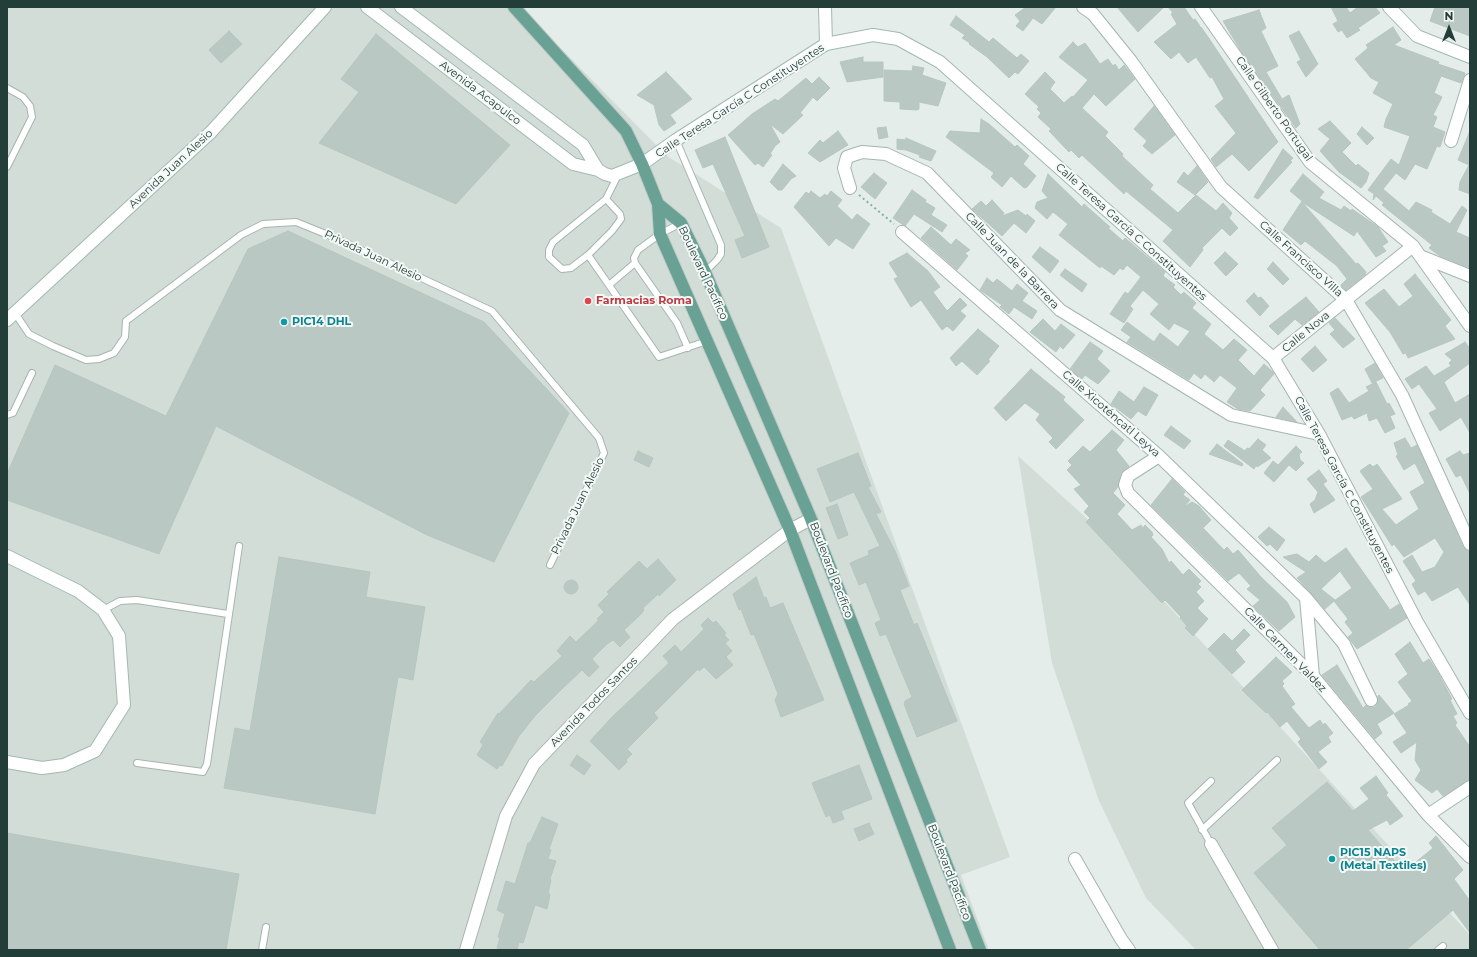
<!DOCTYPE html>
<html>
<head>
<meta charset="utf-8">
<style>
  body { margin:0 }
  #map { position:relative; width:1477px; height:957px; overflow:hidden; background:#e4ede9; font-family:Montserrat,sans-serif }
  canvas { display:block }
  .frame { position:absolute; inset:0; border:8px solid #233e38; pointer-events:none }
  .north { position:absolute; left:1429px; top:8px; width:40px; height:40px; -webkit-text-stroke:3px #f4f9f7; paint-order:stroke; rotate:0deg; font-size:11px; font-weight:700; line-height:16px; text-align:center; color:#233e38 }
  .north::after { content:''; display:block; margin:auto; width:14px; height:18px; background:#233e38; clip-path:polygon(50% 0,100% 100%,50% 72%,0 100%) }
</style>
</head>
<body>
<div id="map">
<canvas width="1477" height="957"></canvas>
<div class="frame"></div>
<div class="north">N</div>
</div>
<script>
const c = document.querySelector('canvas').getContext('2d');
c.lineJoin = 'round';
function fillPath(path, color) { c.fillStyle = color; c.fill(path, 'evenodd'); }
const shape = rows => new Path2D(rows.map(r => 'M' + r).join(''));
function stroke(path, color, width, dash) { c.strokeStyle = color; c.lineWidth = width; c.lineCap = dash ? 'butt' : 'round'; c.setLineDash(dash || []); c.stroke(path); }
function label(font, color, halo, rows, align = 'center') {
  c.font = font + ' Montserrat,sans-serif'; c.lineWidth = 4; c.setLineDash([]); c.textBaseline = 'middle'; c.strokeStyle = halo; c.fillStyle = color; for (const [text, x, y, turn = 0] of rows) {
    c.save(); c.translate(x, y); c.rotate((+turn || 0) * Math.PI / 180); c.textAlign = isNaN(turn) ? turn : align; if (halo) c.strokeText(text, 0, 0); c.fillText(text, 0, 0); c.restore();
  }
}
fillPath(shape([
  [7,7,520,7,667,156,781,228,1010,857,961,875,989,950,7,950],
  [1018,456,1093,524,1328,779,1470,935,1470,950,1196,950,1146,898,1099,801,1052,663]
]), '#d2ddd8');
const building = shape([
  [1026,7,1056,7,1042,24,1033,18,1023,31,1016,26,1020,21,1015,15,1026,7],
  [1117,7,1164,7,1138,32,1117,7],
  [1168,7,1184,7,1193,20,1195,19,1200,26,1199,28,1201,27,1208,37,1278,142,1249,171,1232,154,1216,167,1211,159,1236,133,1215,106,1224,99,1212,77,1210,78,1196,57,1188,63,1179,52,1171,59,1154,42,1177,24,1171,14,1173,13,1168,7],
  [1331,7,1346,7,1350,13,1358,7,1375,7,1380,13,1358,28,1360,30,1347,38,1342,30,1338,32,1333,24,1338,21,1331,7],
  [1435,7,1470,7,1470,36,1430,21,1435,7],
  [1259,10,1266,28,1261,31,1278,66,1266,72,1282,99,1289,95,1300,124,1296,128,1244,56,1223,21,1259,10],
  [956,16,989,42,993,38,1017,58,1021,54,1029,61,1018,74,1015,72,1009,78,987,57,969,44,970,43,962,38,965,35,950,25,956,16],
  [1393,27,1401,40,1394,45,1439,62,1438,64,1465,73,1461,83,1441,76,1434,93,1442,97,1433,115,1437,117,1433,127,1445,132,1440,147,1437,146,1427,169,1415,164,1405,180,1396,173,1383,189,1409,211,1416,202,1432,210,1431,212,1450,224,1462,206,1467,210,1456,232,1470,238,1470,268,1440,256,1429,248,1432,245,1382,205,1384,203,1376,196,1373,200,1374,194,1368,190,1391,159,1399,165,1410,136,1384,127,1386,119,1393,104,1373,93,1379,82,1371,78,1355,59,1368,48,1366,45,1393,27],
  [229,31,242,44,221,63,209,50,229,31],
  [1299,31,1318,64,1306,77,1297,62,1301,60,1289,36,1299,31],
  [376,34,510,145,456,204,319,143,359,92,341,79,376,34],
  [1073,42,1078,47,1085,43,1100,64,1108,59,1113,66,1115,64,1119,70,1124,65,1135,79,1106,106,1094,94,1082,108,1108,132,1105,136,1123,154,1122,156,1153,185,1150,189,1178,213,1196,195,1216,211,1223,203,1232,213,1229,218,1238,228,1230,236,1222,228,1202,248,1203,250,1190,267,1163,241,1173,230,1126,191,1124,194,1082,155,1079,158,1071,150,1069,152,1049,131,1051,129,1038,117,1041,113,1037,109,1039,107,1025,94,1045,72,1055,82,1050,89,1064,103,1072,96,1073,97,1088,80,1059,57,1073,42],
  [863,57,863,62,883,62,883,77,847,82,840,62,863,57],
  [913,66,924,68,922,75,946,83,938,106,919,102,919,109,917,110,900,109,900,102,884,101,884,70,912,71,913,66],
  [666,72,692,99,670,115,676,123,664,131,659,125,654,105,637,95,666,72],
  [819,77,830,88,817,101,813,97,800,113,803,115,783,134,770,124,780,142,775,146,770,154,772,155,763,167,758,163,755,165,728,135,752,114,775,99,778,101,806,78,812,84,819,77],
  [1154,106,1175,135,1152,154,1143,146,1147,141,1134,129,1154,106],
  [981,119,989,124,1015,147,1017,145,1029,156,1023,164,1036,176,1027,187,1024,188,1011,176,1002,187,991,177,994,173,946,137,950,131,980,133,981,119],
  [1330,121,1351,143,1342,152,1356,166,1358,164,1369,173,1366,182,1361,188,1339,172,1320,151,1330,139,1318,129,1330,121],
  [886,127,888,137,879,139,877,128,886,127],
  [1362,127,1374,138,1367,145,1357,134,1362,127],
  [838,131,848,145,820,162,808,153,820,140,823,143,838,131],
  [1470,131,1470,194,1459,190,1460,182,1469,165,1458,160,1470,131],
  [725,137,769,247,742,258,735,240,745,236,713,164,703,168,695,150,725,137],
  [906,138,936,151,931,161,919,157,920,155,906,150,897,149,897,139,906,140,906,138],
  [1283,149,1293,158,1290,161,1292,162,1258,199,1254,197,1283,149],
  [783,164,796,176,791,179,782,190,778,190,770,182,783,164],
  [1197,166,1208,182,1195,195,1177,182,1184,172,1188,176,1197,166],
  [874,173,887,183,875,199,861,187,874,173],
  [1048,174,1082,207,1084,204,1110,227,1108,228,1123,241,1125,238,1165,272,1163,276,1175,285,1173,287,1181,295,1184,292,1196,303,1192,308,1211,324,1204,334,1223,350,1234,339,1247,350,1238,360,1254,376,1264,364,1273,372,1274,374,1260,390,1265,395,1250,411,1238,409,1227,402,1237,388,1220,375,1214,382,1205,374,1201,379,1194,373,1189,380,1127,342,1131,337,1121,330,1127,322,1154,342,1160,333,1178,347,1190,331,1174,323,1169,330,1150,314,1159,304,1143,290,1130,306,1133,309,1124,323,1110,314,1125,292,1128,294,1141,277,1127,265,1123,270,1120,268,1114,275,1101,266,1100,268,1059,235,1068,224,1053,212,1047,219,1035,208,1037,202,1048,198,1042,191,1048,174],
  [1303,174,1324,192,1319,198,1341,210,1344,206,1351,211,1352,209,1378,227,1388,242,1382,246,1386,251,1376,257,1357,231,1354,236,1302,202,1356,264,1358,263,1366,272,1365,275,1346,290,1341,285,1347,279,1337,266,1305,241,1301,245,1283,230,1302,201,1290,191,1303,174],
  [912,190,926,200,925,202,935,208,931,215,947,225,942,232,914,214,905,226,893,218,912,190],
  [811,191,820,198,825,194,827,196,831,191,842,200,837,206,852,220,857,214,870,224,853,249,836,238,829,246,794,207,806,192,809,194,811,191],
  [992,200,1004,213,1002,216,1018,210,1026,216,1027,214,1035,221,1026,233,1014,223,1002,236,972,209,981,201,986,206,992,200],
  [931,227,951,245,956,239,970,250,965,253,968,256,957,270,921,238,931,227],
  [288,231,484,322,569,413,494,562,427,535,216,426,159,554,7,500,7,474,55,365,166,416,248,249,288,231],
  [1040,247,1059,261,1050,273,1032,257,1040,247],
  [1225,252,1238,264,1226,276,1214,263,1225,252],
  [907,253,928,271,940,287,933,292,947,311,960,298,967,305,960,311,966,316,953,331,947,326,942,330,921,300,911,307,894,279,898,277,889,263,907,253],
  [1273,262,1289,279,1283,285,1267,269,1273,262],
  [1065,269,1087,284,1082,292,1060,275,1065,269],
  [1415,274,1451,320,1445,326,1455,339,1408,358,1406,353,1403,354,1390,332,1365,303,1384,289,1399,307,1413,296,1404,284,1415,274],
  [987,278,993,283,997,279,1012,291,1017,284,1028,293,1022,301,1037,311,1032,319,1014,307,1009,314,1000,307,1002,305,980,290,987,278],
  [1254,293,1258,298,1261,297,1269,306,1260,316,1246,301,1254,293],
  [1306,297,1319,312,1302,325,1295,319,1278,335,1269,326,1306,297],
  [1335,318,1355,339,1343,348,1330,334,1335,330,1329,323,1335,318],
  [1043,319,1055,331,1061,324,1075,335,1063,349,1060,346,1056,352,1030,332,1043,319],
  [978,329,999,346,988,360,990,361,977,375,962,361,956,366,950,358,978,329],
  [1090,342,1103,351,1097,359,1110,371,1098,384,1085,375,1082,379,1070,369,1090,342],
  [1465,342,1470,349,1470,363,1444,382,1455,403,1470,394,1470,433,1461,417,1440,431,1429,413,1437,409,1419,384,1412,389,1405,379,1426,366,1434,376,1451,366,1449,363,1452,360,1445,354,1465,342],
  [1315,346,1327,360,1313,372,1301,359,1315,346],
  [1375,363,1383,378,1372,383,1365,369,1375,363],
  [1031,369,1065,397,1063,400,1084,420,1056,449,1049,442,1053,438,1036,420,1040,414,1025,403,1006,421,994,408,1031,369],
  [1376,382,1387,404,1389,403,1395,414,1390,416,1395,428,1385,433,1377,418,1369,421,1367,413,1354,419,1352,416,1342,420,1330,393,1338,388,1349,403,1369,391,1366,387,1376,382],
  [1144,387,1158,395,1146,416,1138,411,1131,419,1111,404,1119,391,1134,402,1144,387],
  [1283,407,1297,422,1276,417,1283,407],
  [1171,426,1191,441,1184,449,1164,435,1171,426],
  [1112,430,1124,440,1116,450,1129,466,1121,473,1118,487,1113,493,1125,505,1117,514,1132,530,1141,525,1143,528,1145,525,1152,532,1153,535,1151,537,1162,549,1169,563,1171,561,1183,575,1189,569,1201,581,1198,584,1201,587,1196,592,1204,601,1197,608,1208,619,1193,636,1185,628,1187,626,1180,618,1181,617,1165,600,1162,603,1086,522,1090,518,1084,512,1089,506,1074,489,1081,485,1067,470,1072,465,1068,461,1083,446,1090,452,1112,430],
  [1405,438,1411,448,1417,445,1463,547,1470,553,1470,605,1458,587,1432,601,1425,591,1418,595,1412,584,1416,581,1403,561,1412,555,1422,572,1435,567,1444,552,1435,538,1404,557,1394,544,1392,546,1361,497,1373,489,1360,471,1370,464,1373,467,1377,464,1402,499,1382,509,1396,525,1419,509,1410,492,1425,483,1415,463,1404,470,1396,456,1398,455,1394,443,1405,438],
  [1258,439,1266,445,1262,450,1271,458,1257,467,1256,465,1254,469,1224,446,1228,440,1245,451,1247,448,1249,449,1258,439],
  [1217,444,1243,464,1242,466,1209,454,1217,444],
  [1296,446,1302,452,1299,454,1300,460,1304,463,1296,471,1289,465,1274,482,1264,473,1273,461,1278,465,1296,446],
  [638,451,653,458,649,467,634,460,638,451],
  [1460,451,1463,455,1470,453,1470,494,1461,475,1456,477,1446,459,1460,451],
  [858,453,871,486,868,487,881,512,876,514,895,551,909,586,900,590,914,625,917,623,957,721,917,737,904,704,905,701,912,697,886,634,880,636,875,623,881,620,866,582,859,585,850,563,869,555,868,551,880,546,854,492,830,502,817,469,858,453],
  [1319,470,1327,481,1323,484,1335,500,1314,513,1310,504,1315,500,1318,492,1307,479,1319,470],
  [1172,479,1185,492,1183,495,1190,500,1184,507,1192,502,1199,506,1211,520,1203,528,1224,550,1227,547,1233,554,1238,550,1261,577,1287,602,1295,617,1279,631,1253,606,1260,600,1247,589,1251,586,1239,573,1228,581,1151,505,1172,479],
  [837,504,848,535,838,539,826,508,837,504],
  [1269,527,1285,540,1277,551,1270,544,1267,546,1258,537,1269,527],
  [1346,548,1390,610,1399,604,1407,618,1357,649,1348,637,1353,633,1345,622,1348,619,1334,601,1352,588,1340,571,1321,589,1335,600,1325,609,1297,578,1306,572,1283,557,1297,554,1309,562,1316,555,1325,563,1346,548],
  [279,557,370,572,366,597,425,607,413,680,398,677,375,814,224,788,235,728,250,731,279,557],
  [658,559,676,580,659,596,658,594,643,608,644,610,641,614,624,630,630,637,620,647,613,640,607,644,592,659,599,667,589,677,582,670,563,688,535,716,519,736,502,766,500,765,497,769,477,755,483,745,480,742,498,713,499,714,531,680,534,682,562,656,557,651,570,636,576,642,599,620,597,619,604,612,598,605,609,594,607,592,639,561,647,569,658,559],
  [756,577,764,598,766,597,770,608,783,603,824,700,781,717,775,700,778,694,773,681,754,634,751,635,741,609,739,610,733,594,756,577],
  '564 587a7 7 0 1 1 14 0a7 7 0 1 1-14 0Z',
  [708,618,713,623,716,621,726,633,724,635,729,640,725,643,732,651,726,657,733,665,716,679,704,667,699,671,698,669,654,713,658,718,627,749,632,754,626,760,627,762,619,770,590,741,611,718,669,663,663,656,675,645,681,652,704,629,701,625,708,618],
  [1244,629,1250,635,1235,650,1245,662,1232,674,1208,649,1224,633,1232,641,1244,629],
  [1410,642,1423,663,1429,659,1437,671,1452,699,1450,700,1457,714,1453,716,1457,723,1455,725,1470,747,1470,780,1443,796,1437,789,1432,793,1415,780,1421,770,1415,760,1417,742,1401,753,1393,742,1407,733,1394,714,1409,705,1408,704,1412,701,1398,682,1408,674,1395,654,1410,642],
  [1276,657,1292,672,1282,681,1284,684,1282,686,1295,704,1291,707,1309,728,1320,720,1323,725,1325,723,1333,733,1328,737,1331,742,1318,752,1327,762,1319,769,1298,742,1301,739,1287,721,1280,727,1267,712,1266,713,1242,690,1276,657],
  [1337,665,1363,708,1366,705,1370,707,1375,707,1377,704,1378,696,1379,695,1394,713,1377,724,1382,733,1375,739,1322,675,1337,665],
  [577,755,591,765,584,775,570,765,577,755],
  [859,765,872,799,841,811,844,819,833,823,830,815,826,817,812,783,859,765],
  [1376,776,1388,793,1386,795,1403,816,1390,825,1387,820,1368,830,1404,872,1433,848,1429,843,1436,836,1463,870,1454,879,1470,901,1470,933,1453,910,1406,950,1320,950,1254,873,1287,845,1272,828,1327,782,1353,811,1369,799,1360,788,1376,776],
  [542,817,558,824,549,849,551,850,548,859,556,861,550,879,551,880,548,894,550,894,547,909,535,905,523,943,519,942,517,950,505,950,497,948,500,938,498,937,505,914,497,910,506,881,515,884,528,843,530,843,542,817],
  [869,823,874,834,859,841,854,829,869,823],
  [7,833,239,874,226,950,7,950,7,833]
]);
fillPath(building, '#b9c8c2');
stroke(building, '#b6c7c0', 1);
const lane = shape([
  [7,88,23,97,30,106,32,117,7,167],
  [676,140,721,245,721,254,717,260,705,272],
  [618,175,606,199,553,242,549,250,549,257,562,269,571,268,588,255,659,357,707,341],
  [681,223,660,234,638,250,634,258,635,263,677,323,688,348],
  [588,255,612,231,621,219,620,214,606,199],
  [609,285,635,263],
  [15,313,29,334,53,346,86,360,99,359,114,353,125,337,126,321,241,235,263,224,296,222,338,239,492,311,599,438,604,453,550,565],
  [7,415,13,413,32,373],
  [103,610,120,601,137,600,228,614],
  [137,763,203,772,207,764,239,546],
  [1202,830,1277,760],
  [1211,844,1188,803,1211,781],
  [262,950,266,927],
  [1438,950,1443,946]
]);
const street = shape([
  [825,7,826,44],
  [1083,7,1093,14,1131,61,1221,187,1346,300,1402,395,1470,544],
  [1201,7,1310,162,1413,246,1470,326],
  [1451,141,1470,80],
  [850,188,844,168,847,157,862,152,886,154,927,173,1060,310,1231,415,1319,434],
  [902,232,1159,456,1306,598,1313,676],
  [1413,246,1273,358,1319,434,1417,622,1470,713],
  [1420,256,1470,276],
  [1159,456,1128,476,1125,485,1128,493,1313,676,1428,815,1470,857],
  [1306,598,1344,644,1371,700],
  [1428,815,1470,787],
  [1211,844,1272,950],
  [1075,859,1121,939,1129,950],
  [466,950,506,816,534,764,673,619,790,530,811,519]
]);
const secondary = shape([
  [367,7,573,164,598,170,605,174,612,176,642,164,676,140,826,44,873,35,898,39,940,62,1273,358],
  [401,7,583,145,598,170],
  [1389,7,1417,36,1470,57],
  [7,320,211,132,325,7],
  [7,556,78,591,103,610,119,636,124,705,95,751,64,765,42,768,7,762]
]);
const primary = shape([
  [514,7,626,131,642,164,658,204,660,234,790,530,950,950],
  [658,204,681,223,705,272,811,519,980,950]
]);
stroke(lane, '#a6b5b0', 8);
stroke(street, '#a6b5b0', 14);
stroke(secondary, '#a2b9b1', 14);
stroke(primary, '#c1c9c7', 14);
stroke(shape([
  [859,195,894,224]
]), '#85b0a4', 2, [2, 3]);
stroke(lane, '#fff', 6);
stroke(street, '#fff', 12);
stroke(secondary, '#fff', 12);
stroke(primary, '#69a295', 12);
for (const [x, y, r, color] of [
  [588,301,4,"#e0444e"],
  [284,322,4,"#0f9aa8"],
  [1332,859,4,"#0f9aa8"]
]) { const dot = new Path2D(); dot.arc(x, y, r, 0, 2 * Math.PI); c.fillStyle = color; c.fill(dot); stroke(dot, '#f4f9f7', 1.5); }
label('11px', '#233e38', '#f4f9f7', [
  ["Avenida Acapulco",480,93,37],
  ["Calle Teresa García C Constituyentes",740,101,-33],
  ["Calle Gilberto Portugal",1274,109,55],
  ["Avenida Juan Alesio",171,169,-43],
  ["Calle Teresa García C Constituyentes",1131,232,42],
  ["Privada Juan Alesio",373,256,25],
  ["Calle Francisco Villa",1301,259,42],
  ["Calle Juan de la Barrera",1012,261,46],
  ["Boulevard Pacífico",703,273,65],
  ["Calle Nova",1306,332,-39],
  ["Calle Xicoténcatl Leyva",1111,414,41],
  ["Calle Teresa García C Constituyentes",1344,485,62],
  ["Privada Juan Alesio",578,506,-64],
  ["Boulevard Pacífico",831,570,69],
  ["Calle Carmen Valdez",1285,650,46],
  ["Avenida Todos Santos",594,702,-46],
  ["Boulevard Pacífico",949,872,69]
]);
label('bold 11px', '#be3a42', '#f4f9f7', [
  ["Farmacias Roma",596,301]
], 'left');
label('bold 11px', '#0d838f', '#f4f9f7', [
  ["PIC14 DHL",292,322],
  ["PIC15 NAPS",1340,853],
  ["(Metal Textiles)",1340,866]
], 'left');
</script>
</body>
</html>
